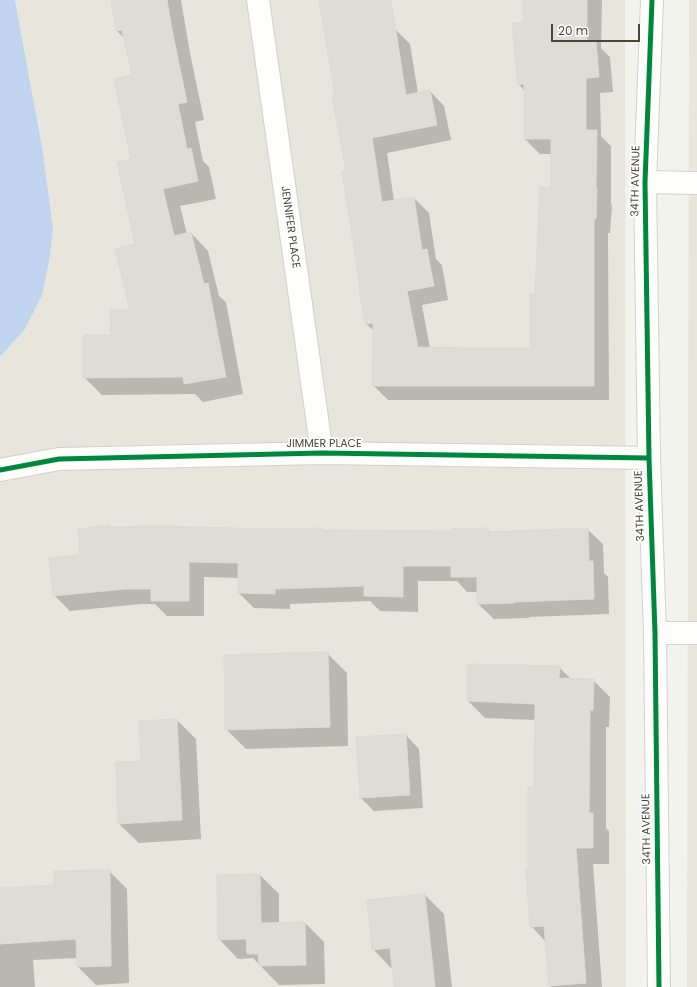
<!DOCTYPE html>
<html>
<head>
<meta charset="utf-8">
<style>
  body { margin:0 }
  #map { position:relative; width:697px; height:987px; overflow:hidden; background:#f3f3ee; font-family:Poppins,sans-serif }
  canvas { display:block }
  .scale { position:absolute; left:551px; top:24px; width:89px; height:18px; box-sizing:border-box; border:2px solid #4a4639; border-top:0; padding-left:5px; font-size:12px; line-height:14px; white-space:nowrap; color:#4a4639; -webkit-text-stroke:3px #fff; paint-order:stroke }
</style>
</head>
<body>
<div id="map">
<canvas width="697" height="987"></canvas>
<div class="scale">20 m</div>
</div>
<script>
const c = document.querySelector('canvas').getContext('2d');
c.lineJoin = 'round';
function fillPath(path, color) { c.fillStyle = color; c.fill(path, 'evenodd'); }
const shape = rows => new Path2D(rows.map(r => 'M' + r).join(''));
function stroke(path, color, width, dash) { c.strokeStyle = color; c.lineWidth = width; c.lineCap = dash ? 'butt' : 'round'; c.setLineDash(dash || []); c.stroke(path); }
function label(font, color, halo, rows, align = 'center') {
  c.font = font + ' Poppins,sans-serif'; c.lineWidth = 3.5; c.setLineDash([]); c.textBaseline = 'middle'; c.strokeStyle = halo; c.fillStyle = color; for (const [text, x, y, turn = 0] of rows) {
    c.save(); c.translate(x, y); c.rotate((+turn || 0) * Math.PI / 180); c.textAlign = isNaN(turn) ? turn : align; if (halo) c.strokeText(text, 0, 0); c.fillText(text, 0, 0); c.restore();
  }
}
fillPath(shape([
  [15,0,625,0,626,987,0,987,0,357,25,329,53,229,43,152],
  [689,0,697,0,697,987,687,987]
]), '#e7e5dc');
fillPath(shape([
  [0,0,15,0,43,152,53,229,49,262,42,295,25,329,0,357]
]), '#c1d4ef');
fillPath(shape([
  [112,0,181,0,190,53,204,120,195,122,203,161,209,167,216,199,180,206,187,234,191,233,208,251,219,296,226,302,243,394,203,402,195,394,102,395,84,377,132,311,136,244,132,160,133,76,125,39,117,31],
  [319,0,386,0,395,29,410,44,418,93,430,91,444,106,451,140,387,153,394,201,414,198,429,213,436,259,442,265,448,300,422,305,430,348,531,349,536,295,552,188,552,154,540,154,525,139,525,91,519,85,524,23,524,0,602,0,601,48,610,57,613,92,600,93,601,136,611,146,611,204,612,205,610,233,608,233,609,400,388,400,373,385,374,331,366,324,347,171,336,95],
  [108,526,110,528,266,530,322,529,324,531,452,532,487,529,491,533,587,529,603,544,604,573,608,577,609,614,529,617,529,618,494,619,478,604,478,592,467,592,457,581,418,581,418,612,380,611,370,601,290,604,290,609,254,608,239,593,239,578,204,577,204,616,167,616,155,604,141,604,70,611,54,595,82,556],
  [327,653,347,673,348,746,246,749,226,729],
  [469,665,559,667,571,679,593,680,610,697,609,727,606,727,606,828,609,831,609,864,593,864,602,987,551,987,549,985,546,942,531,926,529,871,535,788,536,720,485,718,468,701],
  [177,720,196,739,201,839,139,843,119,824,142,762],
  [406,735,419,749,423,808,374,811,361,798],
  [109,871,127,889,129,983,96,985,78,967,78,958,33,960,35,987,0,987,0,889,55,886],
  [260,875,279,894,279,924,305,923,324,942,325,984,279,985,253,958,238,959,219,939],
  [425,895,444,914,452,987,395,987,392,969,373,949]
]), '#0003');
const building = shape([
  [111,0,167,0,173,35,187,102,178,104,187,149,191,148,198,181,163,189,174,236,191,232,204,284,208,283,226,377,184,384,183,377,83,378,83,335,111,335,110,310,130,310,115,249,135,244,117,162,131,159,114,79,132,75,122,30,116,31,111,0],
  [319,0,391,0,406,95,430,90,437,125,372,138,382,202,414,197,422,250,427,249,434,286,407,291,418,347,463,348,530,348,530,294,535,294,540,187,551,187,551,139,524,139,524,84,518,85,512,23,523,22,523,0,587,0,587,42,596,41,599,77,586,78,586,130,597,130,596,189,597,189,596,219,594,219,594,386,372,386,373,323,365,324,359,287,360,287,342,171,346,171,332,95,335,94,319,0],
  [109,525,109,527,162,526,266,529,322,528,322,530,451,531,451,529,488,528,488,532,588,528,589,561,593,561,594,599,514,602,514,603,477,604,477,577,451,577,451,566,403,566,403,597,364,596,364,586,275,589,275,594,238,593,238,563,189,562,189,601,151,601,151,589,125,589,53,596,49,558,80,555,78,529,109,525],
  [328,652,330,727,225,730,224,655,328,652],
  [468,664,560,666,559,678,594,679,593,710,590,710,589,813,593,813,593,848,576,848,586,983,549,986,544,926,530,927,526,870,528,870,528,787,534,787,535,704,467,701,468,664],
  [177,719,182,820,118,824,116,762,141,761,139,721,177,719],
  [406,734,410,795,360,798,356,737,406,734],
  [110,870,111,966,77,967,76,939,0,944,0,888,54,885,54,871,110,870],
  [260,874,261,923,305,922,306,965,259,966,258,954,247,954,246,939,218,940,217,875,260,874],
  [425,894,435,987,394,987,390,948,372,950,367,900,425,894]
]);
fillPath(building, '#dddcd6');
stroke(building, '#dbdad4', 1);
const street = shape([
  [258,0,322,453],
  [652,0,645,182,649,458,655,633,659,987],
  [645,182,697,183],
  [0,470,59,459,322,453,649,458],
  [655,633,697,633]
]);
stroke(street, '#d1d1cb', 24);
stroke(street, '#fdfdfc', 22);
stroke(shape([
  [652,0,645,182,649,458,655,633,659,987],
  [0,470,59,459,322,453,649,458]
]), '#00873e', 5);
label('11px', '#4a4639', '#fff', [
  ["34TH AVENUE",636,181,-89],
  ["JENNIFER PLACE",290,227,82],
  ["JIMMER PLACE",324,444],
  ["34TH AVENUE",640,506,-92],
  ["34TH AVENUE",647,829,-91]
]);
</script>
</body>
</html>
